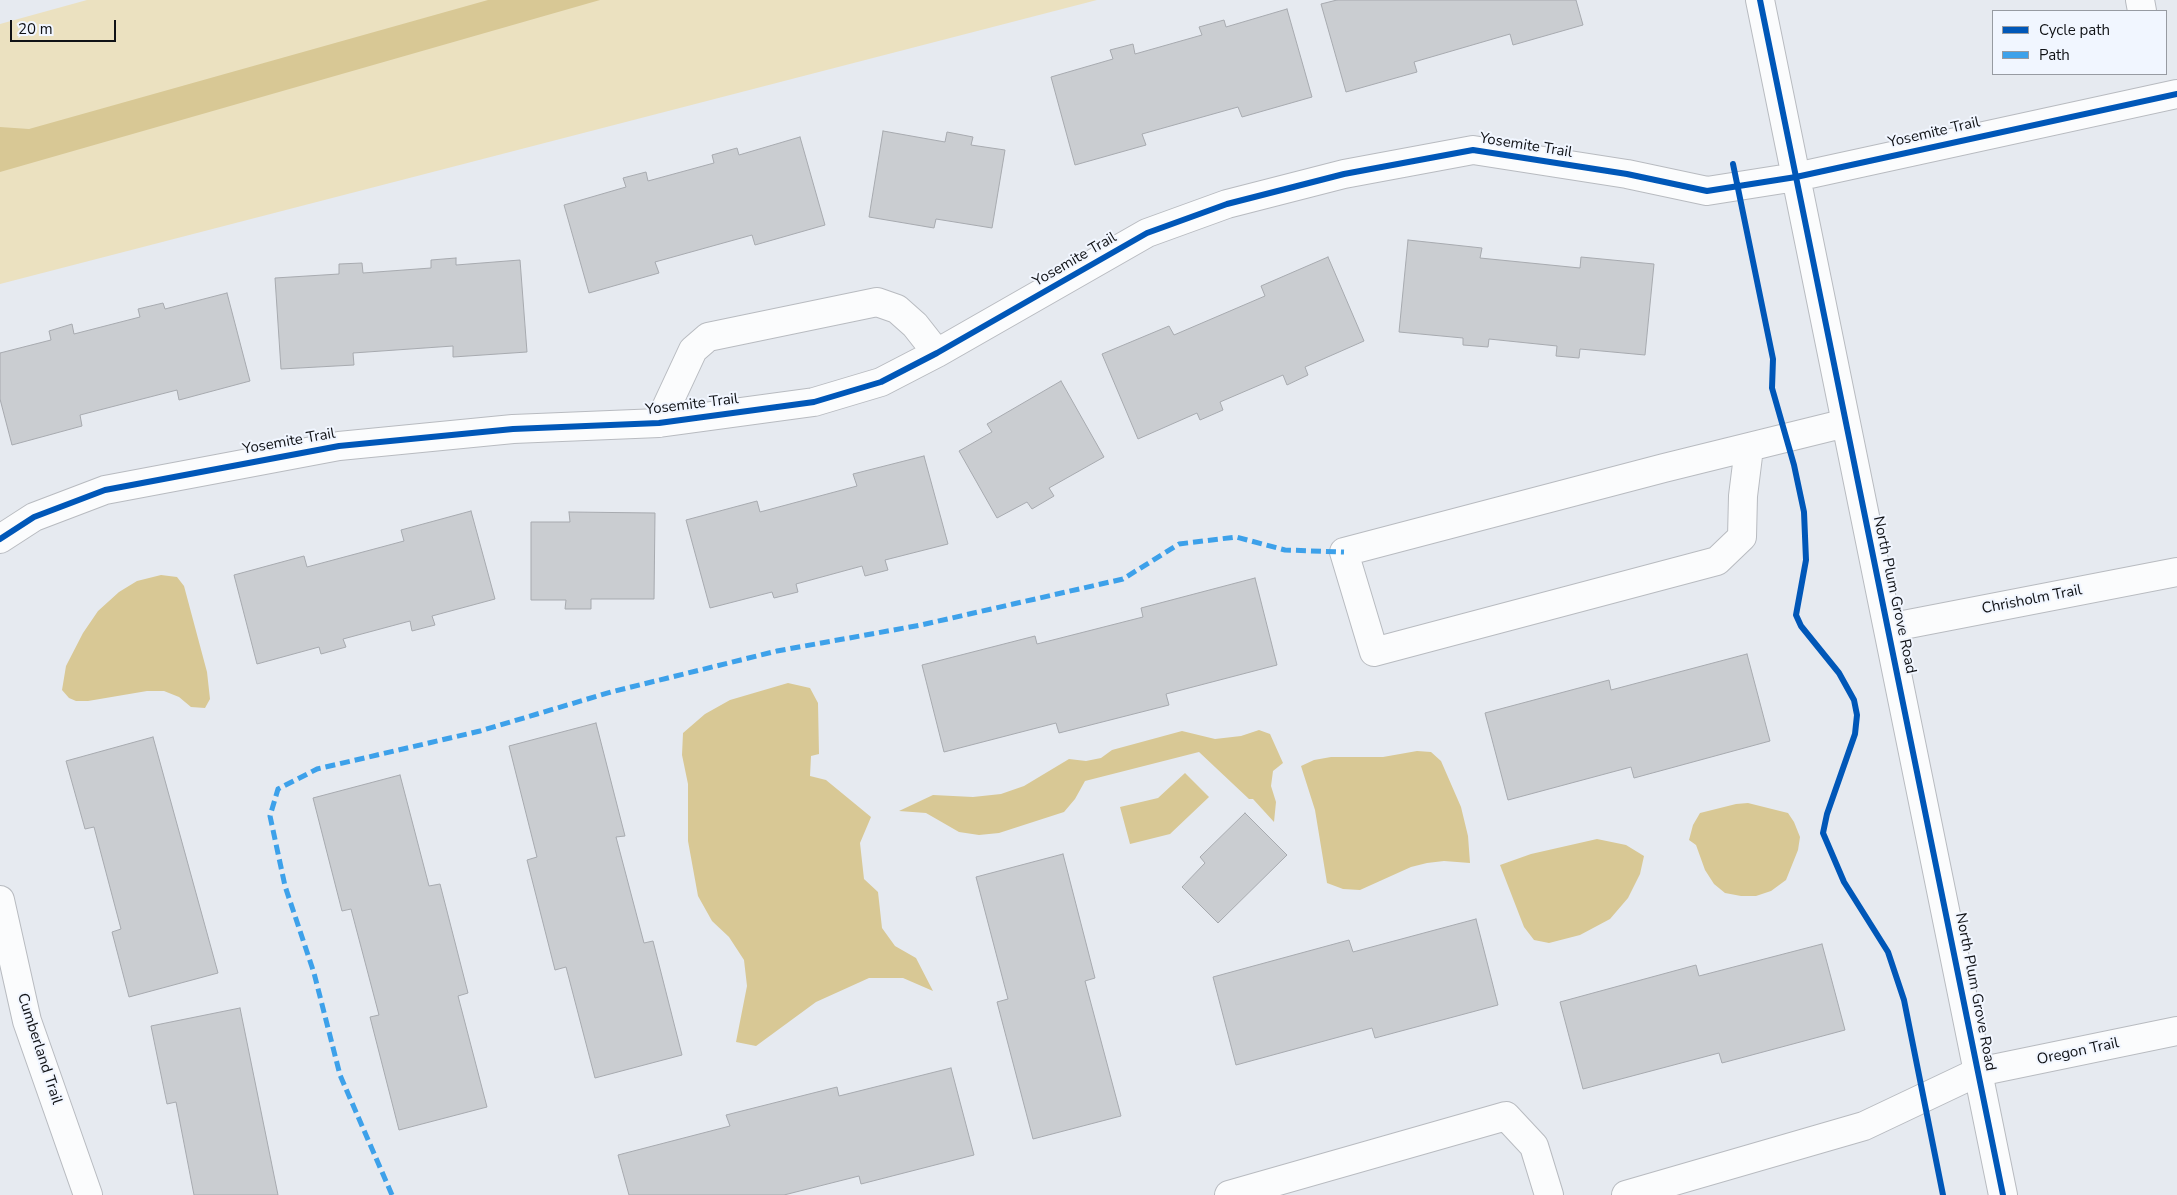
<!DOCTYPE html>
<html>
<head>
<meta charset="utf-8">
<style>
  body { margin:0 }
  #map { position:relative; width:2177px; height:1195px; overflow:hidden; background:#e6eaf0; font-family:"Nunito Sans",sans-serif }
  canvas { display:block }
  .legend { position:absolute; left:1992px; top:10px; width:175px; height:65px; box-sizing:border-box; background:#f1f6ff; border:1px solid #979ba2; margin:0; padding:6px 9px; list-style:none; font-size:15px; color:#101216 }
  .legend li { display:flex; align-items:center; gap:10px; height:25px }
  .legend b { width:25px; border:1px solid #979ba2 }
  .scale { position:absolute; left:10px; top:20px; width:106px; height:22px; box-sizing:border-box; border:2px solid #101216; border-top:0; padding-left:6px; font-size:15px; line-height:18px; white-space:nowrap; color:#101216; -webkit-text-stroke:4px #f1f6ff; paint-order:stroke }
</style>
</head>
<body>
<div id="map">
<canvas width="2177" height="1195"></canvas>
<ul class="legend">
<li><b style="height:6px;background:#0057b8"></b>Cycle path</li>
<li><b style="height:6px;background:#3da1ea"></b>Path</li>
</ul>
<div class="scale">20 m</div>
</div>
<script>
const c = document.querySelector('canvas').getContext('2d');
c.lineJoin = 'round';
function fillPath(path, color) { c.fillStyle = color; c.fill(path, 'evenodd'); }
const shape = rows => new Path2D(rows.map(r => 'M' + r).join(''));
function stroke(path, color, width, dash) { c.strokeStyle = color; c.lineWidth = width; c.lineCap = dash ? 'butt' : 'round'; c.setLineDash(dash || []); c.stroke(path); }
function label(font, color, halo, rows, align = 'center') {
  c.font = font + ' "Nunito Sans",sans-serif'; c.lineWidth = 4; c.setLineDash([]); c.textBaseline = 'middle'; c.strokeStyle = halo; c.fillStyle = color; for (const [text, x, y, turn = 0] of rows) {
    c.save(); c.translate(x, y); c.rotate((+turn || 0) * Math.PI / 180); c.textAlign = isNaN(turn) ? turn : align; if (halo) c.strokeText(text, 0, 0); c.fillText(text, 0, 0); c.restore();
  }
}
fillPath(shape([
  [87,0,1097,0,0,284,0,24]
]), '#ebe1c0');
fillPath(shape([
  [488,0,600,0,0,172,0,127,29,129],
  [161,575,177,577,184,586,207,672,210,699,205,708,191,707,179,697,164,691,147,691,88,701,76,701,69,698,62,690,66,666,83,633,98,611,119,592,137,581],
  [788,683,810,688,818,703,819,754,811,756,810,776,826,780,871,817,860,843,864,879,878,892,882,928,895,946,916,958,933,991,903,978,869,978,816,1002,756,1046,736,1042,747,986,744,960,729,937,712,921,698,896,688,841,688,784,682,755,683,733,705,714,730,700],
  [1259,730,1270,734,1283,763,1273,771,1271,786,1276,802,1274,822,1253,799,1249,799,1199,752,1085,781,1075,799,1064,812,999,833,979,835,959,832,926,813,899,811,933,795,973,797,1001,794,1024,786,1069,759,1086,761,1101,758,1112,750,1182,731,1215,739,1241,736],
  [1417,751,1431,752,1441,761,1461,807,1468,836,1470,863,1444,861,1427,863,1411,867,1360,890,1343,889,1327,883,1315,810,1301,766,1314,760,1331,757,1383,757],
  [1185,773,1209,797,1170,834,1130,844,1120,807,1158,798],
  [1748,803,1788,813,1794,822,1800,837,1798,850,1786,880,1771,891,1756,896,1741,896,1725,893,1714,884,1705,870,1696,845,1689,840,1693,825,1700,813,1736,804],
  [1597,839,1626,845,1644,856,1640,874,1628,898,1610,919,1580,935,1549,943,1534,940,1524,927,1500,865,1531,854]
]), '#d8c895');
const building = shape([
  [1337,0,1576,0,1583,25,1513,45,1510,34,1414,62,1417,72,1346,92,1321,4,1337,0],
  [1287,9,1312,97,1242,117,1238,107,1142,134,1146,145,1075,165,1051,77,1113,59,1110,50,1133,44,1135,54,1202,35,1199,27,1224,20,1226,27,1287,9],
  [883,131,945,142,947,132,973,137,971,145,1005,150,992,228,936,219,934,228,869,217,883,131],
  [800,137,825,225,755,245,752,235,655,262,659,273,589,293,564,205,626,187,623,178,646,172,648,181,714,163,712,155,737,148,739,155,800,137],
  [1408,240,1482,248,1480,258,1580,268,1581,257,1654,264,1645,355,1580,349,1579,358,1556,356,1557,346,1489,339,1488,347,1463,345,1463,338,1399,332,1408,240],
  [1328,257,1364,341,1305,367,1308,375,1287,385,1283,375,1220,402,1223,410,1200,420,1197,413,1138,439,1102,354,1169,326,1174,335,1265,296,1261,286,1328,257],
  [456,258,456,265,520,260,527,352,453,357,453,346,353,353,354,365,281,369,275,278,339,274,339,264,362,263,363,273,431,268,431,260,456,258],
  [227,293,250,381,179,400,177,390,80,415,82,426,12,445,0,399,0,353,51,340,49,331,72,324,74,334,140,317,138,309,163,303,165,309,227,293],
  [1061,381,1104,457,1049,488,1054,496,1032,509,1027,502,997,518,959,451,992,432,987,424,1061,381],
  [924,456,948,544,885,560,888,570,865,576,862,566,796,584,798,592,774,598,772,592,710,608,686,520,757,501,760,512,857,486,853,474,924,456],
  [471,511,495,599,432,616,435,625,412,631,410,621,343,639,346,647,321,654,319,647,257,664,234,575,304,556,307,567,404,541,401,530,471,511],
  [569,512,655,513,654,599,591,599,591,609,565,609,566,600,531,600,531,522,570,522,569,512],
  [1255,578,1277,665,1166,694,1169,705,1059,733,1056,723,944,752,922,665,1035,636,1037,644,1143,617,1141,608,1255,578],
  [1747,654,1770,741,1634,778,1631,767,1508,800,1485,713,1609,680,1611,690,1747,654],
  [596,723,625,836,616,837,644,943,653,941,682,1055,595,1078,566,967,555,970,527,860,537,857,509,746,596,723],
  [153,737,218,973,129,997,112,932,121,929,94,827,85,829,66,761,153,737],
  [400,775,429,886,440,884,468,993,458,996,487,1107,399,1130,370,1017,379,1015,351,909,342,911,313,798,400,775],
  [1245,813,1287,855,1218,923,1182,887,1205,863,1200,857,1245,813],
  [1063,854,1095,978,1085,981,1121,1116,1033,1139,997,1002,1008,999,976,877,1063,854],
  [1476,919,1498,1005,1375,1038,1372,1028,1236,1065,1213,977,1349,940,1353,952,1476,919],
  [1822,944,1845,1030,1722,1063,1719,1053,1583,1089,1560,1002,1696,965,1699,976,1822,944],
  [240,1008,278,1195,194,1195,176,1102,167,1104,151,1026,240,1008],
  [951,1068,974,1155,861,1184,859,1176,784,1195,629,1195,618,1155,730,1126,726,1115,837,1087,839,1096,951,1068]
]);
fillPath(building, '#cacdd1');
stroke(building, '#a7aaaf', 1);
const minor = shape([
  [1760,0,2003,1195],
  [2140,0,2142,11],
  [659,423,693,350,708,337,877,302,897,309,915,325,937,353],
  [1749,448,1743,496,1742,537,1717,561,1374,652,1344,552,1664,468,1846,423],
  [0,539,34,517,105,490,339,446,513,429,659,423,814,402,881,382,937,353,1147,233,1227,204,1344,174,1473,150,1627,174,1707,191,1796,177,2177,94],
  [1888,628,2177,572],
  [0,900,27,1021,88,1195],
  [1229,1195,1506,1116,1534,1146,1549,1195],
  [1626,1195,1864,1126,1978,1072,2177,1031]
]);
stroke(minor, '#b8bbc0', 30);
stroke(minor, '#fbfcfd', 28);
stroke(shape([
  [392,1195,340,1075,314,973,285,886,270,816,278,789,317,769,480,731,611,692,777,651,921,625,1123,579,1179,544,1236,537,1285,550,1344,552]
]), '#3da1ea', 5, [10, 5]);
stroke(shape([
  [1760,0,2003,1195],
  [1733,164,1773,359,1772,388,1794,465,1804,512,1806,560,1796,615,1801,626,1839,673,1854,700,1857,715,1855,734,1827,814,1823,833,1844,882,1888,952,1904,1000,1943,1195],
  [0,539,34,517,105,490,339,446,513,429,659,423,814,402,881,382,937,353,1147,233,1227,204,1344,174,1473,150,1627,174,1707,191,1796,177,2177,94]
]), '#0057b8', 6);
label('15px', '#101216', '#f1f6ff', [
  ["Yosemite Trail",1934,133,-13],
  ["Yosemite Trail",1526,146,9],
  ["Yosemite Trail",1075,260,-30],
  ["Yosemite Trail",692,405,-7],
  ["Yosemite Trail",289,442,-10],
  ["North Plum Grove Road",1894,595,78],
  ["Chrisholm Trail",2032,600,-11],
  ["North Plum Grove Road",1975,992,79],
  ["Cumberland Trail",39,1049,72],
  ["Oregon Trail",2078,1052,-12]
]);
</script>
</body>
</html>
